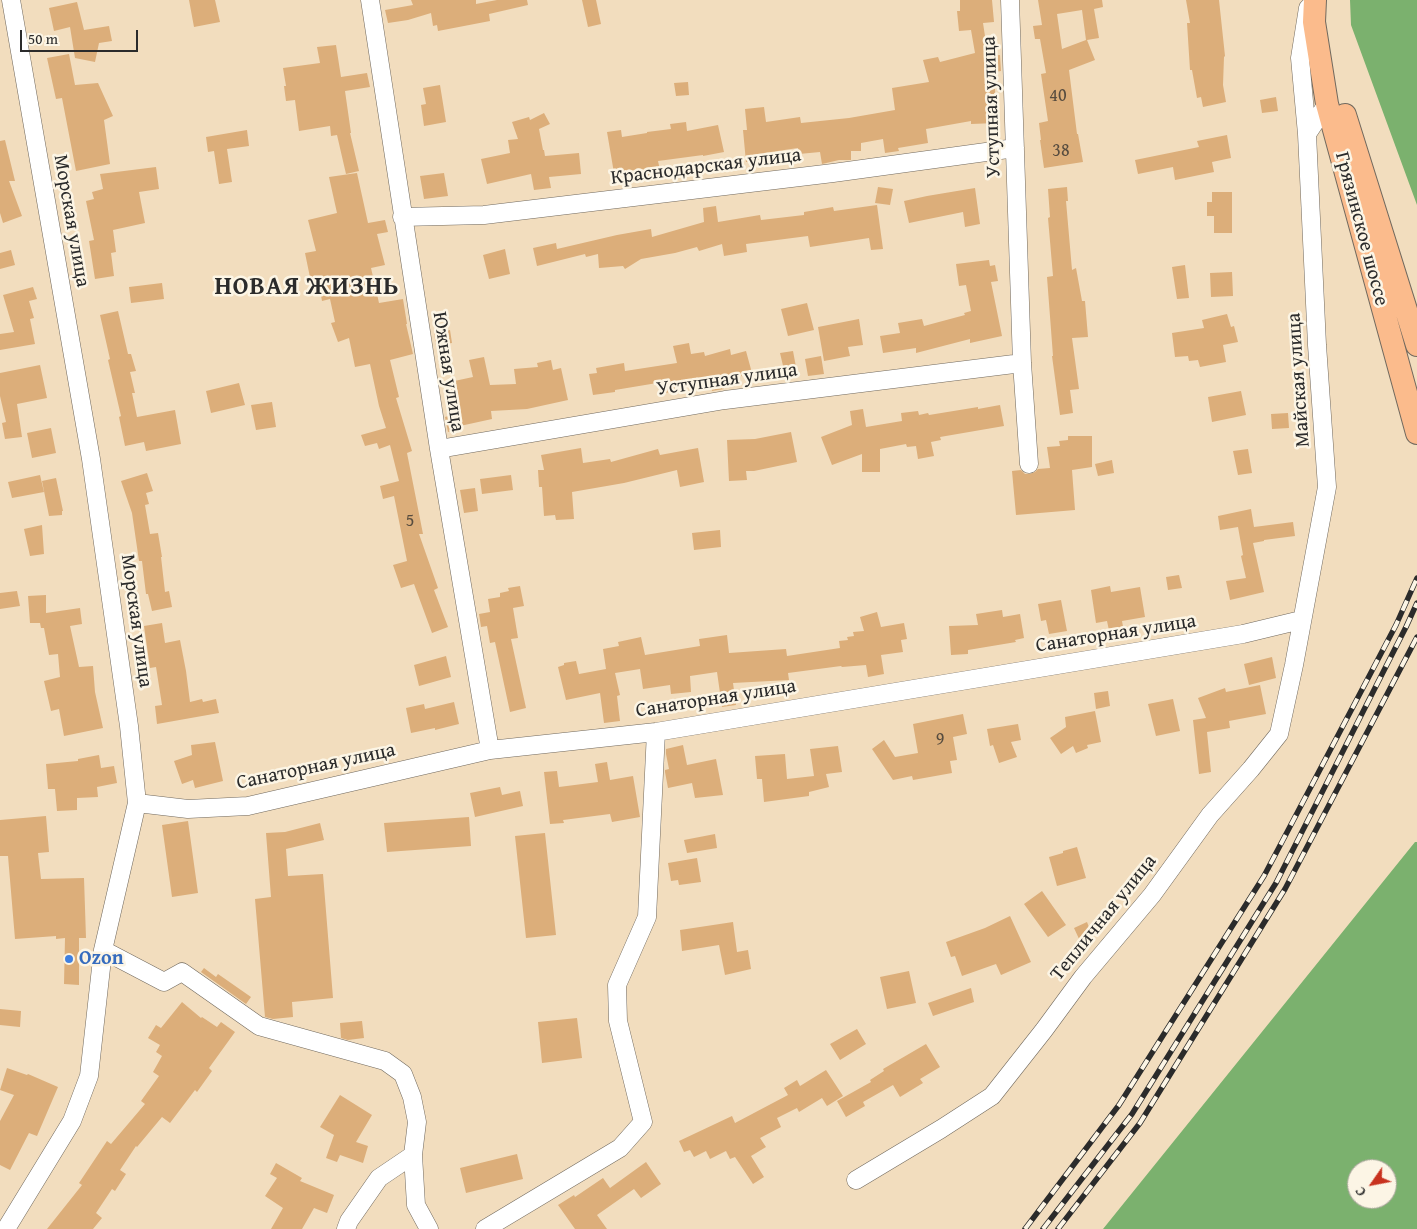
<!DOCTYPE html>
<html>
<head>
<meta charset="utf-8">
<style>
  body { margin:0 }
  #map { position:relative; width:1417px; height:1229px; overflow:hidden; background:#f2ddbe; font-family:"Gentium Book Plus",serif }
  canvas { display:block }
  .north { position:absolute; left:1347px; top:1159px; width:50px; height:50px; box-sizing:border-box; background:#fcf5e5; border:1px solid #a8a49b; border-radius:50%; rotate:237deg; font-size:14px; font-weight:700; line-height:20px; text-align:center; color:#2b2b2b }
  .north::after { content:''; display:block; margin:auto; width:18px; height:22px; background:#c8321e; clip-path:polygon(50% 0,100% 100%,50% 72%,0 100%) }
  .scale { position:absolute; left:20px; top:30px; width:118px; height:22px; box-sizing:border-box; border:2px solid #2b2b2b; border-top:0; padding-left:6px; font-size:15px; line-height:18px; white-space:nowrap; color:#2b2b2b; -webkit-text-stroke:4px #fcf5e5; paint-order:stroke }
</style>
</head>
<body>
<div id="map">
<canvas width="1417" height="1229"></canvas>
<div class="north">С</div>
<div class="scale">50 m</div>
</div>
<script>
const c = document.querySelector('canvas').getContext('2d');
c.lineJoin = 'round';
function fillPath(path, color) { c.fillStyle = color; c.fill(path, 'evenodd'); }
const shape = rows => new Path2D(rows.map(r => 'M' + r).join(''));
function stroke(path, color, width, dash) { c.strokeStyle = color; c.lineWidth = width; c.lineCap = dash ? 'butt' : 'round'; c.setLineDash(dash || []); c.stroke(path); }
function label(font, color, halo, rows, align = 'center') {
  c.font = font + ' "Gentium Book Plus",serif'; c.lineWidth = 5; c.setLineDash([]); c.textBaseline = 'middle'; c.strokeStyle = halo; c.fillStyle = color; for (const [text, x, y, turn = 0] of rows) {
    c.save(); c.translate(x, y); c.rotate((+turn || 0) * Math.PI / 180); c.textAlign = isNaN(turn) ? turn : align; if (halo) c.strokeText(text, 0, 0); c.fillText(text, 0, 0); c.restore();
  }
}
fillPath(shape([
  [1350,0,1417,0,1417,205,1351,25],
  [1415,842,1417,842,1417,1229,1103,1229],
  [1357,1169,1387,1169,1387,1199,1357,1199]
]), '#7bb16e');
fillPath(shape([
  [189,0,215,0,220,22,194,27],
  [411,0,476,0,476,4,497,0,527,0,528,5,489,14,490,21,438,31,437,25,433,26,431,13,408,20,388,23,385,10,413,5],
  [582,0,596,0,601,24,588,27],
  [960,0,992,0,994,22,983,23,988,56,1000,55,1001,71,994,72,997,123,971,124,971,121,926,129,928,143,898,148,899,151,885,153,883,139,861,143,861,151,851,151,851,160,839,160,822,164,820,152,799,154,798,148,764,153,764,160,746,162,743,130,747,130,745,109,764,107,766,122,800,117,801,123,849,118,895,110,892,88,929,82,923,60,938,57,940,62,975,53,971,30,959,31,957,11,960,11],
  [1038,0,1102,0,1103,7,1094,9,1099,38,1087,40,1095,60,1069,70,1077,134,1078,134,1083,162,1044,168,1040,140,1041,140,1039,123,1048,121,1041,74,1046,73,1040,39,1035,39,1033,26,1042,25],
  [1082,10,1086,40,1062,49,1057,14],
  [1186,0,1219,0,1225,56,1224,57,1223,85,1226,102,1203,107,1201,97,1197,98,1192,70,1190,70,1187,23,1190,23],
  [77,2,84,30,109,26,112,41,99,43,95,62,75,58,70,27,54,31,49,8],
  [336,45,341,77,367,73,370,87,345,91,351,133,350,133,359,171,346,174,337,135,331,136,330,126,299,131,295,100,286,101,284,86,286,86,283,68,320,63,317,47],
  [69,54,75,85,98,83,113,116,104,120,110,164,76,171,62,98,56,99,47,58],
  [688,82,689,95,676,96,674,83],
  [440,85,446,122,424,126,421,105,426,104,423,88],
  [1276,97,1278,111,1262,113,1260,100],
  [544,113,550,124,539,129,543,150,544,150,545,156,579,153,581,174,549,177,551,188,534,190,531,174,487,184,481,159,510,153,508,140,518,139,512,122,529,117,530,120],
  [686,122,687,131,718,125,724,152,703,156,703,155,658,161,662,179,646,182,643,169,614,173,607,132,621,130,622,137,647,133,647,132,671,129,670,124],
  [247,130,249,146,227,149,232,182,219,184,214,151,208,152,206,137],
  [1227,135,1231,158,1212,162,1214,172,1175,180,1173,167,1138,174,1135,160,1199,147,1197,141],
  [5,140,15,181,9,181,22,216,3,223,0,213,0,141],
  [156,167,159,189,139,192,145,223,113,230,116,252,111,253,114,276,95,279,89,241,94,240,86,201,94,199,92,192,103,189,100,174],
  [357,173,368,223,385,220,388,232,377,234,385,265,371,268,379,303,403,299,407,324,406,324,413,354,390,360,399,397,396,398,412,451,407,453,423,534,419,534,438,588,434,590,448,627,432,633,414,584,401,588,393,565,407,561,394,496,383,499,380,486,399,481,390,445,379,449,377,443,365,446,361,435,386,428,379,406,370,364,355,367,349,338,338,342,331,323,335,322,330,299,322,301,320,290,313,292,305,253,316,251,308,220,337,213,329,177],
  [444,173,448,196,424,199,420,176],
  [878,187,893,189,890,205,875,203],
  [1067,187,1068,201,1066,201,1072,270,1076,268,1082,301,1085,301,1088,337,1072,338,1079,389,1070,390,1073,413,1060,415,1052,356,1053,356,1047,277,1053,276,1048,218,1050,217,1048,189],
  [975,188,980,224,965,227,963,212,909,223,904,201,927,196],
  [1212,192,1232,192,1232,233,1214,233,1214,216,1207,216,1207,202,1212,202],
  [877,205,883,249,871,250,869,238,810,247,808,236,746,244,747,252,724,256,722,244,699,251,697,247,675,253,641,259,625,269,623,266,599,268,598,254,586,257,585,254,537,266,533,248,556,243,557,249,617,235,651,229,652,237,704,222,703,208,716,206,718,222,760,215,761,220,804,215,804,212,833,207,834,211],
  [505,249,510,274,489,279,483,255],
  [11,250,15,265,0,269,0,253],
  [989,260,990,266,995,265,998,281,991,282,1002,336,970,343,970,339,916,353,916,348,883,353,880,336,900,333,898,323,922,319,924,326,965,315,964,313,971,311,966,285,959,286,956,264],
  [1185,265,1189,298,1177,299,1172,267],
  [1232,272,1233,296,1211,297,1210,273],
  [162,283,164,299,131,303,129,287],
  [33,287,37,299,29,301,34,318,30,319,35,344,0,350,0,334,14,332,3,295],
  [807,303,814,330,788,336,781,309],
  [118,311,128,354,131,354,136,371,130,372,135,393,132,393,137,417,175,410,181,444,146,451,144,442,125,446,119,417,121,416,108,360,110,359,100,315],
  [1227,314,1231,327,1234,326,1238,342,1223,345,1226,362,1200,367,1198,360,1189,361,1188,356,1175,357,1172,333,1204,328,1202,320],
  [859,319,863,345,848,347,850,356,824,361,818,327],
  [450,330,452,343,436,345,434,333],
  [689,343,691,354,704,352,705,356,730,349,731,355,746,351,752,373,722,382,724,389,712,391,710,379,677,385,678,390,666,393,663,382,615,390,615,392,593,395,589,374,597,373,596,368,624,363,625,371,677,363,673,346],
  [793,351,796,367,784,370,780,353],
  [821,356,824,374,808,376,805,359],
  [484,357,490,385,516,384,514,369,538,367,537,363,551,360,553,370,561,368,568,400,527,409,491,411,492,419,460,426,461,429,448,432,445,417,452,415,445,383,473,377,469,360],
  [40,365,47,398,17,404,22,437,5,439,2,423,6,422,0,396,0,373],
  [239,383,245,405,211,413,206,391],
  [1241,391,1246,415,1212,422,1208,397],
  [272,402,276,427,256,430,251,405],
  [1000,405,1004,426,940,437,941,440,931,442,934,456,918,459,916,446,907,447,906,444,880,449,880,472,862,472,862,454,832,465,821,437,852,425,850,411,863,409,866,427,902,421,901,413,918,411,919,415,928,413,929,415,978,407,978,409],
  [1288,413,1289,428,1272,429,1271,414],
  [51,428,56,453,32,458,27,433],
  [791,432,797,462,754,471,746,471,747,480,729,481,727,440,755,439],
  [1068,436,1092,436,1092,467,1072,470,1075,510,1016,515,1012,471,1021,470,1025,474,1030,474,1035,472,1038,469,1050,468,1047,447,1060,446,1059,441,1068,440],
  [581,448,583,463,610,459,611,462,658,449,660,455,698,448,704,482,680,487,677,470,624,483,572,492,574,519,556,520,555,515,544,516,542,487,539,487,538,470,544,470,541,455],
  [1248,449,1252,473,1238,475,1233,451],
  [1112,460,1114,473,1098,476,1095,464],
  [147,473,153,491,146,493,149,504,145,505,150,534,158,533,162,557,161,557,165,592,169,591,172,607,152,611,148,594,146,594,142,561,139,561,132,513,121,481],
  [40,475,44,492,12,498,8,482],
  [511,475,513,490,482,494,480,479],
  [56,478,63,511,62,511,62,515,49,516,42,481],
  [475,488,478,511,464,513,460,490],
  [1251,509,1254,527,1293,522,1295,536,1264,540,1264,541,1253,543,1264,592,1230,600,1226,581,1246,578,1241,556,1243,555,1238,527,1220,530,1218,516],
  [42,525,44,554,30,556,24,529],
  [720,530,721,547,694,550,692,533],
  [1179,575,1182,588,1168,590,1166,577],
  [520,586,524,606,513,608,518,638,511,639,526,708,510,712,495,642,490,643,487,626,481,627,479,614,490,612,488,599,500,597,500,593,509,591,508,588],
  [1110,586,1111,592,1140,587,1145,617,1122,621,1125,638,1111,640,1107,621,1096,623,1091,590],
  [17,591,20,606,0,609,0,593],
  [46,595,46,613,80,608,82,624,70,626,79,667,93,666,95,692,103,728,64,736,59,709,51,711,44,681,60,677,58,654,49,655,44,628,41,628,40,623,30,623,28,596],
  [1061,600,1067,631,1049,634,1046,620,1041,621,1038,604],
  [1002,610,1003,617,1020,614,1024,638,1015,640,1016,642,968,650,968,654,951,655,949,626,978,625,976,614],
  [877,612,881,627,904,623,907,639,901,640,903,652,881,655,884,674,868,677,866,665,842,667,841,666,788,673,789,680,733,683,736,705,722,707,717,672,690,676,691,692,671,694,670,685,643,689,640,669,615,673,620,695,617,696,620,721,604,723,600,693,566,700,558,667,564,665,564,663,576,661,579,674,606,669,603,649,619,646,618,642,641,637,645,655,700,646,699,639,727,635,729,653,786,649,787,656,840,648,839,641,848,640,847,637,854,636,853,632,864,631,860,617],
  [162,623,165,643,180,640,186,671,190,702,202,699,203,702,216,699,219,713,157,724,155,706,162,705,156,667,150,668,144,626],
  [446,656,451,677,419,686,414,665],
  [1272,657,1276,678,1249,685,1244,664],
  [1260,685,1266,714,1229,721,1230,728,1207,732,1211,772,1199,774,1193,720,1206,718,1198,698,1225,688,1226,692],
  [1108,691,1110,706,1096,709,1094,693],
  [1173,699,1180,731,1156,736,1148,704],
  [454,702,459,724,435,730,435,728,411,733,406,708,424,704,425,709],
  [1095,711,1101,742,1087,745,1088,748,1076,753,1073,746,1061,754,1050,738,1066,727,1065,717],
  [963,714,967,734,953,737,957,760,950,761,952,773,913,780,912,776,893,780,872,749,884,740,895,757,918,753,913,724],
  [1018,724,1021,740,1011,742,1017,757,999,763,993,745,990,746,987,729],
  [215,742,223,781,195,788,193,780,182,784,174,761,192,755,191,745],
  [683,745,687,765,716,759,723,795,695,798,692,783,668,788,665,772,665,770,669,769,666,754,666,749],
  [838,746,842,772,826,774,829,787,809,792,809,796,764,802,762,779,757,779,755,756,785,754,787,779,814,776,810,749],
  [99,755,101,768,114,766,117,783,97,787,98,797,77,798,77,810,57,811,55,789,48,789,46,764,78,761,78,759],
  [607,762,610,780,633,776,640,817,612,822,610,814,563,820,564,823,550,824,544,772,557,771,559,787,598,782,595,764],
  [500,787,502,795,520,791,523,806,475,817,470,793],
  [46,816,49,852,38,853,41,879,84,878,86,938,79,938,79,985,64,984,65,938,56,939,56,936,15,939,8,856,0,856,0,820],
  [469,817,471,846,387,852,384,823],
  [188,821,198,893,172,897,162,825],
  [320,823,324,840,286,849,288,876,323,874,333,998,292,1002,293,1017,273,1019,265,1017,255,899,271,897,266,833,285,832],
  [545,833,556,935,526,938,515,836],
  [715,834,717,848,687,853,684,840],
  [1077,847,1086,878,1057,886,1049,857,1063,853,1063,851],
  [697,858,701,882,679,885,678,880,671,881,668,863],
  [1042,891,1066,925,1048,937,1024,904],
  [1010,916,1031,962,1001,975,996,964,962,976,955,956,951,957,946,942,985,928],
  [733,922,737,952,748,950,751,969,725,975,719,945,682,951,680,930],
  [1087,922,1092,935,1080,941,1074,928],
  [204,968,216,977,218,974,251,997,246,1004,201,972],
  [909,971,916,1003,887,1009,880,977],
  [971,988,974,1002,933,1016,928,1003],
  [182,1002,201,1018,202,1017,217,1027,221,1022,235,1032,209,1068,212,1071,197,1092,195,1090,170,1123,162,1117,137,1147,136,1146,120,1170,126,1174,115,1191,112,1189,96,1213,102,1218,93,1229,47,1229,82,1185,79,1183,107,1141,111,1144,145,1104,141,1101,159,1076,153,1072,162,1056,156,1052,160,1045,148,1038,156,1025,161,1028],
  [0,1009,21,1011,20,1027,0,1025],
  [577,1018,582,1058,542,1063,538,1022],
  [362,1021,364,1038,348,1040,341,1038,340,1023],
  [857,1029,866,1044,840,1060,830,1044],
  [926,1044,940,1067,920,1079,923,1083,900,1097,893,1085,863,1102,865,1106,846,1117,837,1101,871,1082,870,1080,884,1071,883,1069],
  [7,1068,27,1075,28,1074,58,1087,37,1136,29,1133,10,1170,0,1165,0,1121,14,1095,0,1090],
  [826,1070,843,1096,827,1106,822,1098,799,1112,797,1108,777,1118,781,1127,760,1138,766,1147,751,1156,764,1177,753,1184,735,1157,730,1159,726,1151,710,1159,706,1151,694,1157,690,1150,684,1152,679,1141,732,1116,735,1123,788,1095,784,1088,797,1080,800,1086],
  [340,1095,372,1115,356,1142,368,1146,363,1163,340,1155,337,1162,326,1158,334,1135,320,1127],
  [517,1154,523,1179,466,1193,460,1168],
  [646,1162,661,1184,641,1198,634,1189,597,1215,607,1229,575,1229,558,1205,574,1195,575,1197,603,1178,610,1188],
  [276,1163,302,1178,300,1181,334,1195,327,1213,314,1208,302,1229,271,1229,283,1208,265,1196,277,1178,270,1174]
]), '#dcae7a');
const minor = shape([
  [370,0,439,449,490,750],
  [1010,0,1022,363,1029,464],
  [1307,134,1300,58,1308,8],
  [402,217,484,215,833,173,1015,148],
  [439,449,725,400,1022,363],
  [137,803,188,809,248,806,490,750,656,732,1243,634,1301,620],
  [103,950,164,982,182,972,259,1026,385,1061,403,1074,412,1097,417,1122,413,1155,416,1205,429,1229],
  [856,1180,941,1129,992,1096,1044,1030,1083,977,1152,895,1210,815,1251,769,1279,734,1294,665,1327,487,1317,345,1307,134,1327,104],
  [6,1229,72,1121,89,1076,103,950,137,803,129,726,91,459,11,0],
  [346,1229,349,1221,379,1178,413,1155],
  [485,1229,620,1148,643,1122,618,1021,617,985,647,917,656,732]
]);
const major = shape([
  [1315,0,1314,22,1327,104,1417,433],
  [1345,115,1417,345]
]);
stroke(minor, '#71695e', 19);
stroke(major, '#71695e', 24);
stroke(minor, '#fff', 18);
stroke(major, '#fbbb8c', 22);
const rail = shape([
  [1025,1229,1119,1105,1264,876,1396,625,1417,578],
  [1043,1229,1132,1114,1276,883,1406,627,1417,603],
  [1058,1229,1140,1123,1285,889,1417,637]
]);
stroke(rail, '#2b2b2b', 5.5);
stroke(rail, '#fcf5e5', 4, [11]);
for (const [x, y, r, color] of [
  [69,959,5,"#3f7fe0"]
]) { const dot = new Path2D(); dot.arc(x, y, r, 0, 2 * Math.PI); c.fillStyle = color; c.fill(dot); stroke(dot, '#fcf5e5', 2); }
label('18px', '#574c3f', null, [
  ["40",1058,96],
  ["38",1061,151],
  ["5",410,521],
  ["9",940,740]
]);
label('20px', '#2b2b2b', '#fcf5e5', [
  ["Уступная улица",992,107,-92],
  ["Краснодарская улица",706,167,-7],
  ["Морская улица",71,221,80],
  ["Грязинское шоссе",1361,229,75],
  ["Южная улица",448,372,81],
  ["Уступная улица",727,380,-8],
  ["Майская улица",1299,380,-94],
  ["Морская улица",136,621,82],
  ["Санаторная улица",1116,634,-9],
  ["Санаторная улица",716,699,-9],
  ["Санаторная улица",316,767,-12],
  ["Тепличная улица",1104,918,-51]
]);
label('bold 20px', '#366cbe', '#fcf5e5', [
  ["Ozon",79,959]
], 'left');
c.letterSpacing = '1px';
label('bold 25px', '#2b2b2b', '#fcf5e5', [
  ["НОВАЯ ЖИЗНЬ",307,288]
]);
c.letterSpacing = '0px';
</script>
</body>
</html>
